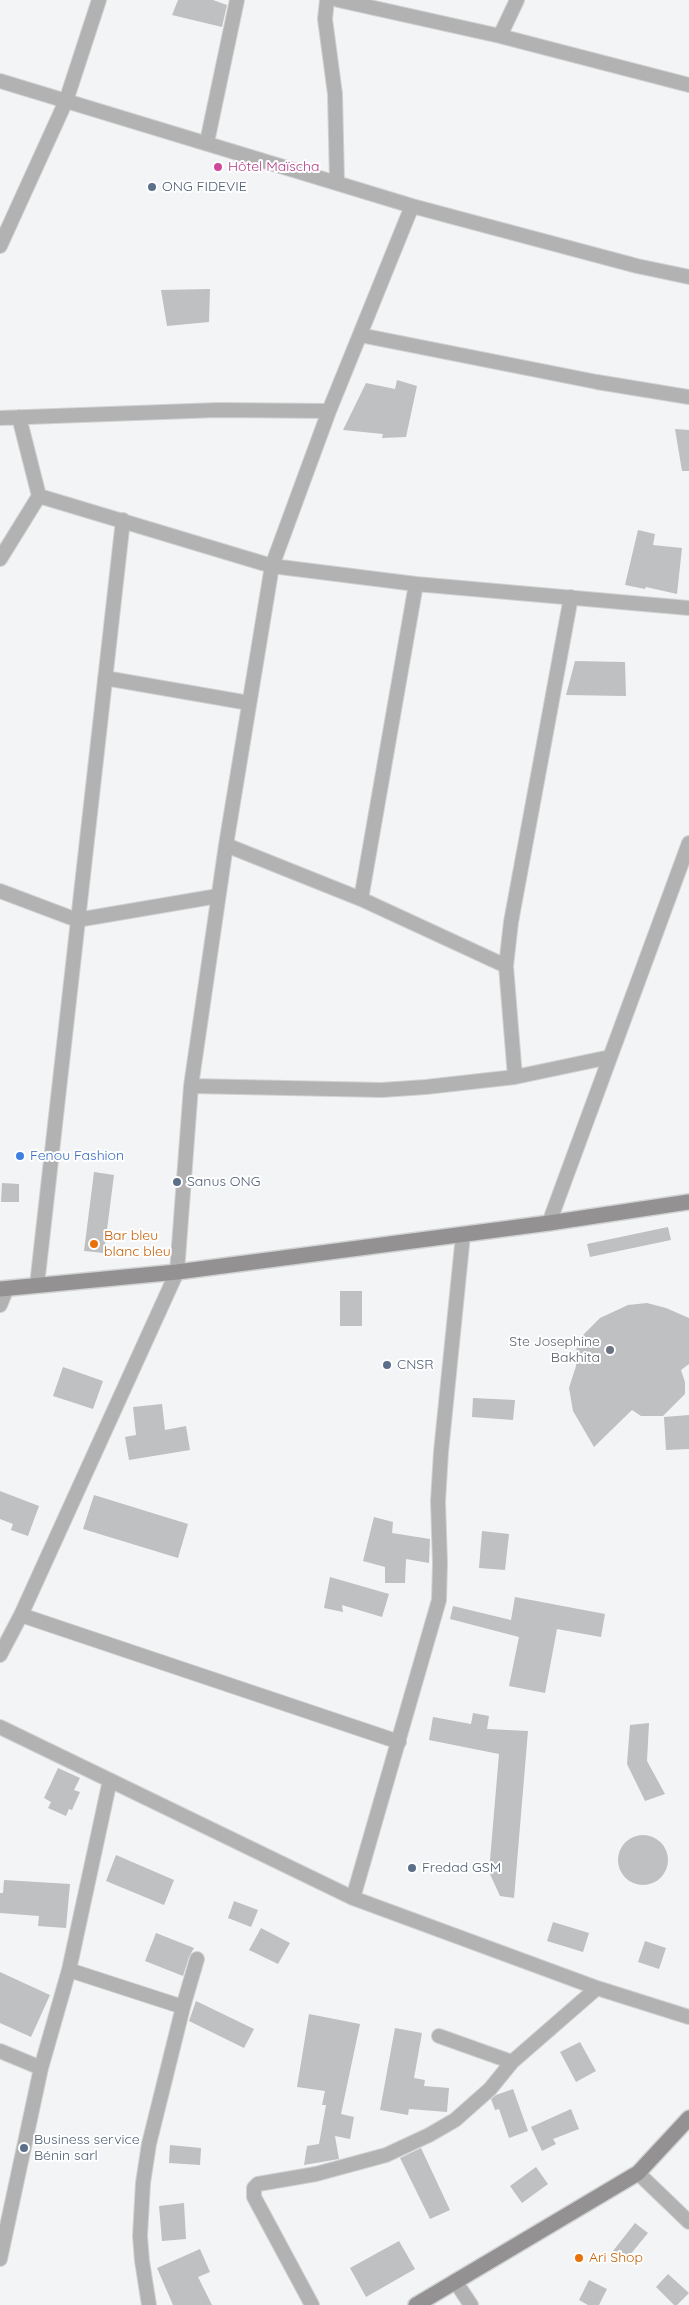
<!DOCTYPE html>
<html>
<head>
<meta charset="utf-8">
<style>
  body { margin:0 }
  canvas { display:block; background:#f2f4f6 }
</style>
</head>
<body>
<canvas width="689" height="2305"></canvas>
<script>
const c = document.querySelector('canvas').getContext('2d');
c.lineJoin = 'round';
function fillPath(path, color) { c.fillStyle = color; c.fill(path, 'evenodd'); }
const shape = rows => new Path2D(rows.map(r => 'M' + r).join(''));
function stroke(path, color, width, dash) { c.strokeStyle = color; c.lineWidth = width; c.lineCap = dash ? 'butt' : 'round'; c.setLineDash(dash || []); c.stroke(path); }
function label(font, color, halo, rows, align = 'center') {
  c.font = font + ' Quicksand,sans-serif'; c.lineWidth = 4; c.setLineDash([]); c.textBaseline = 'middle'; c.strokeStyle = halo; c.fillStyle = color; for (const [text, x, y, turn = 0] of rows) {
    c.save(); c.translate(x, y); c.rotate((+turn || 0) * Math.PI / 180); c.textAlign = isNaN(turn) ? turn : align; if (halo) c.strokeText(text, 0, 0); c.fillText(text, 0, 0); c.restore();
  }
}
fillPath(shape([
  [178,0,213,0,227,5,222,27,172,15],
  [210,289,209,322,167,326,161,290],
  [397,380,417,386,406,437,382,438,383,434,343,430,366,383,395,389],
  [675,429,689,430,689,471,682,471],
  [638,530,655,534,653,545,682,548,677,594,646,587,645,589,625,585],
  [575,661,625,662,626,696,566,695],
  [94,1172,114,1175,104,1253,84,1251],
  [2,1183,19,1184,19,1202,1,1202],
  [668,1227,671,1240,590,1257,587,1244],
  [340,1291,362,1291,362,1326,340,1326],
  [647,1303,666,1308,689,1318,689,1364,681,1370,685,1382,685,1394,663,1416,641,1416,632,1410,594,1447,573,1411,569,1388,576,1366,575,1352,583,1335,600,1318,628,1305],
  [63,1367,103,1381,93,1409,53,1396],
  [473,1398,515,1400,513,1420,472,1417],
  [162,1404,165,1430,186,1426,190,1450,129,1460,125,1437,136,1435,133,1407],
  [689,1415,689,1449,666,1450,664,1417],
  [0,1491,39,1506,28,1536,11,1530,13,1524,0,1519],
  [94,1495,188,1524,178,1558,83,1529],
  [374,1517,393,1522,392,1533,430,1539,429,1563,406,1559,405,1583,385,1583,385,1567,363,1561],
  [482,1531,509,1534,505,1570,479,1568],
  [330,1577,389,1594,382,1617,342,1605,343,1612,324,1608],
  [515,1597,605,1614,601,1637,557,1629,545,1693,509,1686,519,1637,450,1619,453,1606,511,1620],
  [473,1713,489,1716,487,1729,528,1731,514,1898,500,1896,489,1872,499,1754,429,1740,433,1717,471,1724],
  [649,1723,647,1761,665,1794,645,1801,627,1764,630,1725],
  [58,1768,80,1778,74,1790,80,1792,72,1810,69,1809,66,1816,48,1808,51,1802,44,1798],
  '618 1860a25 25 0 1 1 50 0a25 25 0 1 1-50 0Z',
  [116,1855,174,1880,164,1905,106,1881],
  [4,1880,70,1884,66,1928,38,1926,39,1916,0,1913,0,1893,3,1893],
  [234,1901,258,1910,251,1927,228,1918],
  [553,1922,589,1933,583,1952,547,1941],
  [261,1928,290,1943,278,1964,249,1950],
  [156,1933,194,1948,189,1957,183,1976,145,1961],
  [645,1941,666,1948,659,1969,638,1962],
  [0,1972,50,1995,31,2037,0,2023],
  [196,2001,254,2029,244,2048,189,2021],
  [309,2014,360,2024,341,2114,354,2117,350,2139,335,2136,339,2159,304,2165,307,2146,319,2144,326,2105,322,2105,325,2091,297,2087],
  [395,2028,422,2033,414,2078,425,2080,424,2086,449,2088,447,2112,409,2109,408,2115,380,2110],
  [580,2042,596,2071,576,2082,560,2052],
  [513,2089,528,2131,509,2138,499,2109,495,2110,491,2099,496,2095],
  [571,2109,579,2129,553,2139,556,2144,542,2151,531,2127],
  [170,2145,201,2148,200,2165,169,2163],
  [421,2148,450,2210,430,2219,400,2158],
  [536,2167,548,2184,522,2203,510,2186],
  [184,2203,186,2239,162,2241,159,2206],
  [635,2223,648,2233,625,2261,613,2251],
  [399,2241,415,2269,366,2297,350,2268],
  [200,2249,210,2272,198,2277,212,2305,173,2305,157,2268],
  [668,2274,689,2293,677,2305,674,2305,656,2287],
  [589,2280,607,2289,599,2305,588,2305,579,2300]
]), '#bec0c2');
const street = shape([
  [327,0,325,19,335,94,337,182],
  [338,0,500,36,689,85],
  [500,36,517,0],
  [0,81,412,206,637,266,689,277],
  [207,142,237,0],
  [0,246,66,101,99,0],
  [360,335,597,382,689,397],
  [19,417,39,496,272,566,416,584,689,608],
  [0,418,218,410,329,411],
  [0,559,39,496],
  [105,678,249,703],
  [226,845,361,899,506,966],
  [0,891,77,920,218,896],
  [361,899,416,584],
  [515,1077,506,966,511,922,571,597],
  [191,1086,382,1090,426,1087,515,1077,610,1057],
  [549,1223,689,843],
  [37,1285,123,520],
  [0,1305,7,1288],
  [21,1615,399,1742],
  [0,1655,21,1615,177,1272,191,1086,226,845,272,566,329,411,412,206],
  [0,1727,353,1898,597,1988,689,2017],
  [353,1898,439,1600,440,1563,438,1501,441,1452,463,1235],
  [69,1970,183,2007],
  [439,2036,512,2062],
  [0,2051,41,2068],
  [638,2173,689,2222],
  [0,2259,41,2068,69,1970,110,1780],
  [455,2281,471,2305],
  [149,2305,142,2261,140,2236,143,2183,149,2144,183,2007,197,1959],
  [312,2305,254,2197,254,2188,258,2184,316,2174,386,2155,429,2135,455,2120,490,2089,512,2062,597,1988]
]);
const secondary = shape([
  [0,1289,177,1272,549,1223,689,1202],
  [416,2305,638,2173,689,2118]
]);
stroke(street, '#d0d2d3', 16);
stroke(secondary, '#d0d2d3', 18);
stroke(street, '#b3b2b2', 14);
stroke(secondary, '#939191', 15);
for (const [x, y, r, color] of [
  [218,167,5,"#d1479c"],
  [152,187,5,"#5c6f8a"],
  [20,1156,5,"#3f7fe0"],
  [177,1182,5,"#5c6f8a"],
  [94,1244,5,"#e8710a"],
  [610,1350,5,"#6b7280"],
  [387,1365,5,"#5c6f8a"],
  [412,1868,5,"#5c6f8a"],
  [24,2148,5,"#5c6f8a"],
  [579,2258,5,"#e8710a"]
]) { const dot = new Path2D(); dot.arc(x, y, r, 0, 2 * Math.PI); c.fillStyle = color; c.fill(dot); stroke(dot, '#fff', 2); }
label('14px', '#b23c85', '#fff', [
  ["Hôtel Maïscha",228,167]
], 'left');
label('14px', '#4e5e75', '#fff', [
  ["ONG FIDEVIE",162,187],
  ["Sanus ONG",187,1182],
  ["CNSR",397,1365],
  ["Fredad GSM",422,1868],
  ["Business service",34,2140],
  ["Bénin sarl",34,2156]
], 'left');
label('14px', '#366cbe', '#fff', [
  ["Fenou Fashion",30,1156]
], 'left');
label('14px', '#c56008', '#fff', [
  ["Bar bleu",104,1236],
  ["blanc bleu",104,1252],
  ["Ari Shop",589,2258]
], 'left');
label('14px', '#5b616d', '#fff', [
  ["Ste Josephine",600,1342],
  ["Bakhita",600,1358]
], 'right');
</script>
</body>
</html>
